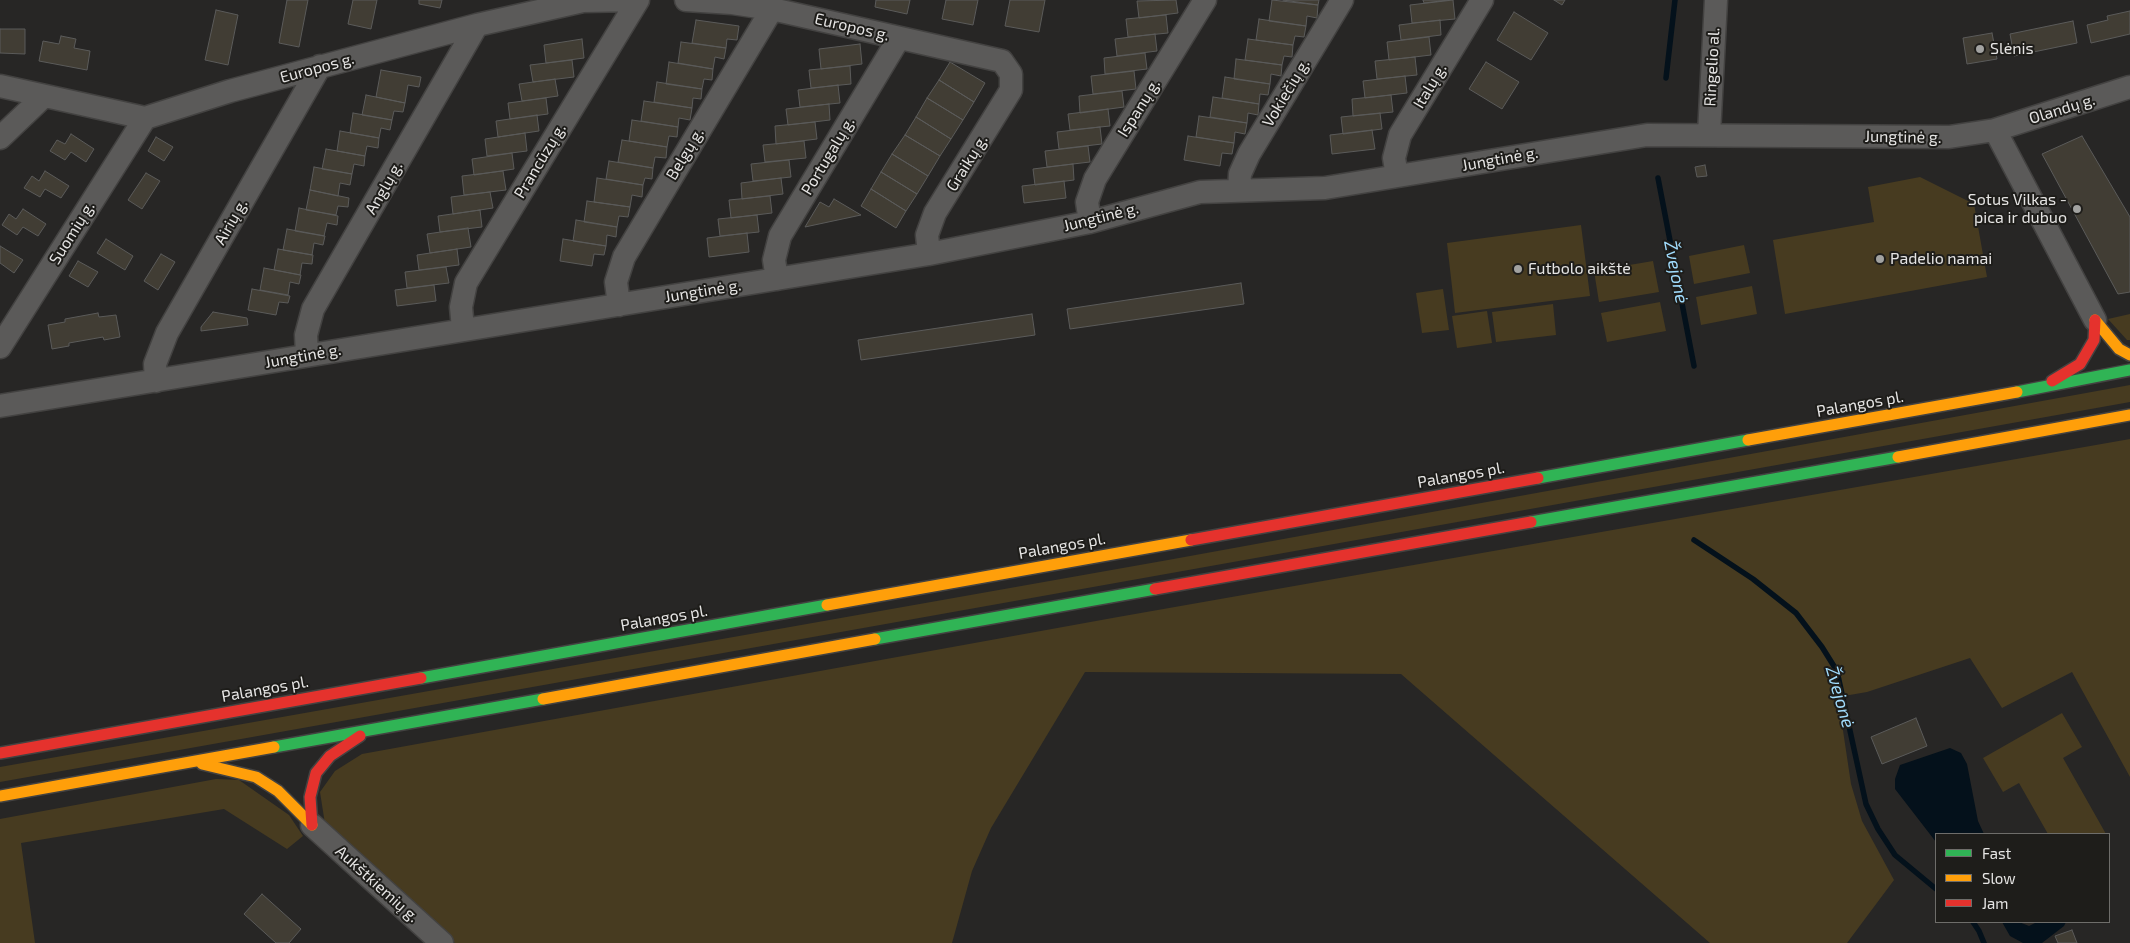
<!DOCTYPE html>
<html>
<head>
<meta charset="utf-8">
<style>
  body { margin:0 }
  #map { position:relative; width:2130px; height:943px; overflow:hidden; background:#272625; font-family:"Exo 2",sans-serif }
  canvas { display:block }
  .legend { position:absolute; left:1935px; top:833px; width:175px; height:90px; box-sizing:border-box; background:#1e1d1a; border:1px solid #6e6d6a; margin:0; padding:6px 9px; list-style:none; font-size:15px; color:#e5e4e3 }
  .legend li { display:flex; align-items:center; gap:10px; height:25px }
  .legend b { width:25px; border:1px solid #6e6d6a }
</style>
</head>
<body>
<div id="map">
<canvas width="2130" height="943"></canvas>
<ul class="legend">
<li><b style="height:6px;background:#30b455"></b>Fast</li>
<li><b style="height:6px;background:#ff9f0a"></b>Slow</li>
<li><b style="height:6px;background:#e5322d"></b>Jam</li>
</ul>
</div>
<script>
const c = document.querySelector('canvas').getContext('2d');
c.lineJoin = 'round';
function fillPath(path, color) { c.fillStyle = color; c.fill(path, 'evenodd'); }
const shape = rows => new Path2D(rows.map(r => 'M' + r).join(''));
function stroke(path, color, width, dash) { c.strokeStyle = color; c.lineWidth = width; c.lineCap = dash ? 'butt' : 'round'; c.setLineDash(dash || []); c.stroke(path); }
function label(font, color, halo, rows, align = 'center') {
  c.font = font + ' "Exo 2",sans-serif'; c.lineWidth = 4; c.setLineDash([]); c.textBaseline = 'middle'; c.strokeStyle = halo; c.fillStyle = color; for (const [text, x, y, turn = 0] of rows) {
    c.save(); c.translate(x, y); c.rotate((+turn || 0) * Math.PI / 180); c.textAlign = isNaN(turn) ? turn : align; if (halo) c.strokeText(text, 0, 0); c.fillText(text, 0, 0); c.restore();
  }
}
fillPath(shape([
  [1920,177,1974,204,1987,277,1785,314,1773,240,1874,222,1868,187],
  [1581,225,1590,296,1455,313,1447,243],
  [1744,245,1750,273,1694,284,1689,256],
  [1653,261,1659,292,1599,302,1594,271],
  [1752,286,1757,314,1701,325,1696,297],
  [1443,289,1449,330,1422,333,1416,293],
  [1660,302,1666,331,1607,342,1601,313],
  [1553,304,1556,335,1496,342,1492,312],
  [1487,311,1492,343,1457,348,1452,316],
  [2130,314,2130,340,2127,340,2108,319],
  [2130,385,2130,402,0,782,0,767,1168,560],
  [2130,439,2130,777,2072,672,2002,708,1970,658,1867,692,1838,697,1851,784,1862,821,1894,880,1847,943,1710,943,1401,674,1085,672,991,828,972,871,952,943,455,943,337,837,325,824,320,792,335,771,362,754,1118,617],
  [2062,713,2082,747,2063,758,2106,834,2048,834,2019,783,2003,792,1983,758],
  [216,779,239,780,289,815,303,836,287,849,224,809,21,843,35,943,0,943,0,819]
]), '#473b20');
fillPath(shape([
  [1950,748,1961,753,1967,764,1978,821,1984,834,1936,834,1936,842,1895,789,1895,779,1900,765],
  [2002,922,2019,922,2029,926,2037,922,2066,922,2064,926,2042,943,2023,943,2010,936]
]), '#04111b');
stroke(shape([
  [1666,78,1675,0],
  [1658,178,1694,366],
  [1694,540,1753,579,1796,613,1822,647,1837,671,1866,804,1878,829,1895,855,1936,889],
  [1973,922,1979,931,1984,943]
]), '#04111b', 5.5);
const building = shape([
  [287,0,308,0,299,47,279,43,287,0],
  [353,0,377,0,371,29,348,24,353,0],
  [419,0,442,0,440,8,419,4,419,0],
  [876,0,910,0,907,14,875,7,876,0],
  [946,0,978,0,973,25,942,19,946,0],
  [1010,0,1045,0,1039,32,1005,26,1010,0],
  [1176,0,1178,13,1139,18,1137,1,1176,0],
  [1272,0,1318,5,1317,18,1307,16,1306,26,1269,21,1272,0],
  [1283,0,1319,0,1318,5,1283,0],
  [1423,0,1449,0,1424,3,1423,0],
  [1453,0,1455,19,1412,23,1410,5,1453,0],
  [1554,0,1565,0,1562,5,1554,0],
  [216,10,238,15,228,65,205,60,216,10],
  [2130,11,2130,34,2091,43,2087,25,2108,20,2107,16,2130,11],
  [1514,12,1548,33,1531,60,1497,40,1514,12],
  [1166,15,1168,33,1128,37,1126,19,1166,15],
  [1259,19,1306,26,1304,37,1295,36,1293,45,1256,40,1259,19],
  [696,20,739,26,737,40,727,39,726,48,692,43,696,20],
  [1440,20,1441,35,1401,40,1399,25,1440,20],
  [2073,21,2077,43,2014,56,2010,34,2073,21],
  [0,29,25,29,25,54,0,53,0,29],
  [1992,33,1997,59,1967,64,1963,38,1992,33],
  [1155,34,1157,51,1117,56,1115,39,1155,34],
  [61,36,76,39,74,48,90,51,87,70,39,61,43,41,59,44,61,36],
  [1429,37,1431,55,1389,60,1387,42,1429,37],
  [582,39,584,58,546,63,544,45,582,39],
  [1248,39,1293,45,1292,57,1284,56,1282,65,1245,60,1248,39],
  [681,42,726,48,724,59,715,57,713,69,678,63,681,42],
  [860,44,862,64,821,69,819,49,860,44],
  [1145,53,1147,69,1105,74,1104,58,1145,53],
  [1415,57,1417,75,1377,79,1375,61,1415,57],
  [1236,59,1282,65,1281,76,1271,74,1270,84,1234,79,1236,59],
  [572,60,574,77,533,82,530,65,572,60],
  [669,62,713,69,712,80,704,79,702,89,666,84,669,62],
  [950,62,985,83,974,102,939,80,950,62],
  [1486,62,1519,82,1502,109,1469,89,1486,62],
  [850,66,851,84,811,88,809,70,850,66],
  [381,70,421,77,419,87,408,85,405,103,376,97,381,70],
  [1134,71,1136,89,1093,94,1091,76,1134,71],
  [1405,76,1407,93,1365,98,1363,81,1405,76],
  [1225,77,1270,84,1268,95,1260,94,1259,104,1222,98,1225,77],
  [555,79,558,96,522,101,519,84,555,79],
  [939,80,974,102,963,120,927,98,939,80],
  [657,82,702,89,701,99,693,98,692,108,654,102,657,82],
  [838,85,840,103,800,107,798,90,838,85],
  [1122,91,1124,107,1080,113,1079,96,1122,91],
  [366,95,405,103,403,112,394,111,392,120,362,115,366,95],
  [1391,95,1393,112,1353,116,1352,99,1391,95],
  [1213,97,1259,104,1258,115,1248,113,1247,123,1210,117,1213,97],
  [546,98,548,114,510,119,508,103,546,98],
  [927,98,963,120,951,139,916,117,927,98],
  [644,101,692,108,690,120,679,118,678,127,641,121,644,101],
  [829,104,830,120,788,125,786,109,829,104],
  [1108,109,1110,126,1070,130,1068,114,1108,109],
  [353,113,392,120,390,130,381,128,379,138,350,133,353,113],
  [1380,113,1382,129,1343,134,1341,117,1380,113],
  [537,115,539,131,498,137,496,121,537,115],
  [1199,116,1247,123,1245,134,1235,132,1234,143,1196,137,1199,116],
  [916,117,951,139,940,156,905,135,916,117],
  [632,120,678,127,677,137,669,136,667,147,629,141,632,120],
  [815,122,817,139,776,144,775,126,815,122],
  [1100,127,1102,144,1059,149,1057,132,1100,127],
  [1372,130,1375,149,1332,154,1330,135,1372,130],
  [340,131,379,138,378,148,367,146,365,156,337,151,340,131],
  [525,133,527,151,487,156,485,139,525,133],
  [71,134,94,149,86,162,71,152,65,160,50,151,57,140,65,144,71,134],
  [905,135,940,156,928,176,892,154,905,135],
  [1188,136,1234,143,1232,154,1222,153,1220,166,1184,160,1188,136],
  [2082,136,2130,217,2130,292,2118,294,2042,154,2082,136],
  [156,137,173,147,164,161,148,151,156,137],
  [622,140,667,147,666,158,655,157,653,168,618,162,622,140],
  [804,141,806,158,765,162,763,145,804,141],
  [1088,146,1090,162,1047,167,1045,151,1088,146],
  [326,149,365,156,364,166,354,164,352,174,322,169,326,149],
  [512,153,514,169,474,175,472,159,512,153],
  [892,154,928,176,917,194,881,172,892,154],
  [789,160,791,177,753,181,751,164,789,160],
  [609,161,653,168,652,179,645,178,643,185,606,179,609,161],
  [1073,164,1074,180,1035,185,1033,169,1073,164],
  [1705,165,1707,176,1697,177,1695,167,1705,165],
  [314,167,352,174,350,185,340,183,338,196,310,190,314,167],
  [45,171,69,186,61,198,45,189,40,197,24,188,32,176,39,181,45,171],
  [503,171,506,190,464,195,462,176,503,171],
  [881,172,917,194,906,211,871,189,881,172],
  [146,173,160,181,142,209,128,200,146,173],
  [597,178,643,185,642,197,632,195,630,207,594,202,597,178],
  [781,178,783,194,742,199,741,183,781,178],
  [1064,181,1066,198,1024,203,1022,186,1064,181],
  [871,189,906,211,896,228,861,206,871,189],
  [310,190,349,198,348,207,338,206,336,215,306,210,310,190],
  [490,192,493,208,453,214,451,197,490,192],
  [770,196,772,213,731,218,729,200,770,196],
  [834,199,861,215,805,227,820,202,829,207,834,199],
  [587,201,630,207,628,217,619,216,617,227,584,222,587,201],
  [299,208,338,216,337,225,327,223,324,236,295,231,299,208],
  [23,209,46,224,38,236,23,227,17,235,2,225,9,214,16,219,23,209],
  [480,210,482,227,440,232,438,216,480,210],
  [757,215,759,232,720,236,718,219,757,215],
  [576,220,617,227,616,237,607,235,606,246,573,241,576,220],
  [468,228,471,247,430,253,427,234,468,228],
  [287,229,325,236,323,245,314,243,312,255,283,250,287,229],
  [747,233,749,252,709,257,707,238,747,233],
  [106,239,133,256,125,270,97,253,106,239],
  [563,239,606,246,604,255,594,254,592,266,560,261,563,239],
  [0,246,23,260,14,273,0,263,0,246],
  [278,249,313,255,312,264,302,263,300,275,274,270,278,249],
  [457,249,459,265,419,270,417,255,457,249],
  [161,254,175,262,158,290,144,281,161,254],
  [78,261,98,272,88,287,69,276,78,261],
  [446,267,449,283,407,288,405,272,446,267],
  [264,268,301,275,299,284,290,282,288,295,260,290,264,268],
  [1241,283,1244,304,1070,329,1067,309,1241,283],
  [434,285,436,301,397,306,395,290,434,285],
  [252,289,290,296,288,303,279,302,276,315,248,310,252,289],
  [213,312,247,318,248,325,201,331,201,327,213,312],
  [98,313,99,317,116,315,120,337,104,340,103,337,69,343,69,346,52,349,48,325,65,322,65,319,98,313],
  [1032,314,1035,335,861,360,858,340,1032,314],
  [1916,718,1927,746,1882,764,1871,737,1916,718],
  [262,894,301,929,289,943,276,943,244,914,262,894],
  [2072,930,2077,943,2058,943,2055,936,2072,930]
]);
fillPath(building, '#413d34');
stroke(building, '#5b5b5a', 1);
const street = shape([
  [686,0,732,3,772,9,1002,61,1011,74,1011,90,935,213,927,235,929,254],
  [0,86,145,118,230,91,477,25,583,1,637,0],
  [1995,130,2130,87],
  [1709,134,1716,0],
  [0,138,43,97],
  [1397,176,1394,158,1400,135,1482,0],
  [1239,190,1240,174,1249,154,1342,0],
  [1090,222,1087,202,1095,179,1205,0],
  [777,279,774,260,780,236,899,38],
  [619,305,616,282,624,257,772,9],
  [463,329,461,307,466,283,638,0],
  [0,347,145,118],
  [307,355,306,335,313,309,477,25],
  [156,381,155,364,167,333,320,66],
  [0,406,929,254,1090,222,1200,192,1325,188,1647,135,1949,137,1995,130,2095,320],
  [312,825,442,943]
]);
const fast = shape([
  [2017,392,2130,370],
  [1538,478,1748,440],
  [1531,522,1898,457],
  [875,639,1155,589],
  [421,678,827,605],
  [274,747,543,699]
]);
const slow = shape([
  [2095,320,2119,349,2130,355],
  [1748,440,2017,392],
  [1898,457,2130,415],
  [827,605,1191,540],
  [543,699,875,639],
  [202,764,256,777,278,791,312,825],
  [0,796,274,747]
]);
const jam = shape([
  [2052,381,2080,364,2094,340,2095,320],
  [1191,540,1538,478],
  [1155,589,1531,522],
  [0,753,421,678],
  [312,825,310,797,316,773,330,756,360,736]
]);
stroke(street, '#434241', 25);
stroke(fast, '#434241', 14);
stroke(slow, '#434241', 14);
stroke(jam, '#434241', 14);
stroke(street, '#5b5a59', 22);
stroke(fast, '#30b455', 11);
stroke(slow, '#ff9f0a', 11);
stroke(jam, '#e5322d', 11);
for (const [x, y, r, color] of [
  [1980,49,5,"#a2a2a0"],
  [2077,209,5,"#a2a2a0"],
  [1880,259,5,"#a2a2a0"],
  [1518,269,5,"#a2a2a0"]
]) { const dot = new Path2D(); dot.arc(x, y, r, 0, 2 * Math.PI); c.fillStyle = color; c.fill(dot); stroke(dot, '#1e1d1a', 2); }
label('16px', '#e5e4e3', '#1e1d1a', [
  ["Europos g.",852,27,13],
  ["Ringelio al.",1712,67,-87],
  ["Europos g.",317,68,-15],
  ["Italų g.",1430,86,-59],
  ["Vokiečių g.",1286,93,-59],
  ["Ispanų g.",1139,108,-58],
  ["Olandų g.",2062,109,-17],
  ["Jungtinė g.",1903,137,1],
  ["Belgų g.",685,154,-59],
  ["Portugalų g.",828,156,-59],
  ["Jungtinė g.",1500,159,-10],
  ["Prancūzų g.",540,161,-59],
  ["Graikų g.",967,163,-58],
  ["Anglų g.",384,188,-60],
  ["Jungtinė g.",1101,217,-14],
  ["Airių g.",231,222,-60],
  ["Suomių g.",72,233,-58],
  ["Jungtinė g.",703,291,-9],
  ["Jungtinė g.",303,356,-10],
  ["Palangos pl.",1860,404,-10],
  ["Palangos pl.",1461,475,-10],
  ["Palangos pl.",1062,546,-10],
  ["Palangos pl.",664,618,-10],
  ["Palangos pl.",265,689,-10],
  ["Aukštkiemių g.",377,884,42]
]);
label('16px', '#e5e4e3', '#1e1d1a', [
  ["Slėnis",1990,49],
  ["Sotus Vilkas -",2067,200,"right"],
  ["pica ir dubuo",2067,218,"right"],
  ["Padelio namai",1890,259],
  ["Futbolo aikštė",1528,269]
], 'left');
label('italic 18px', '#a1dcfd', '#1e1d1a', [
  ["Žvejonė",1676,272,79],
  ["Žvejonė",1840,697,74]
]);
</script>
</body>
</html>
